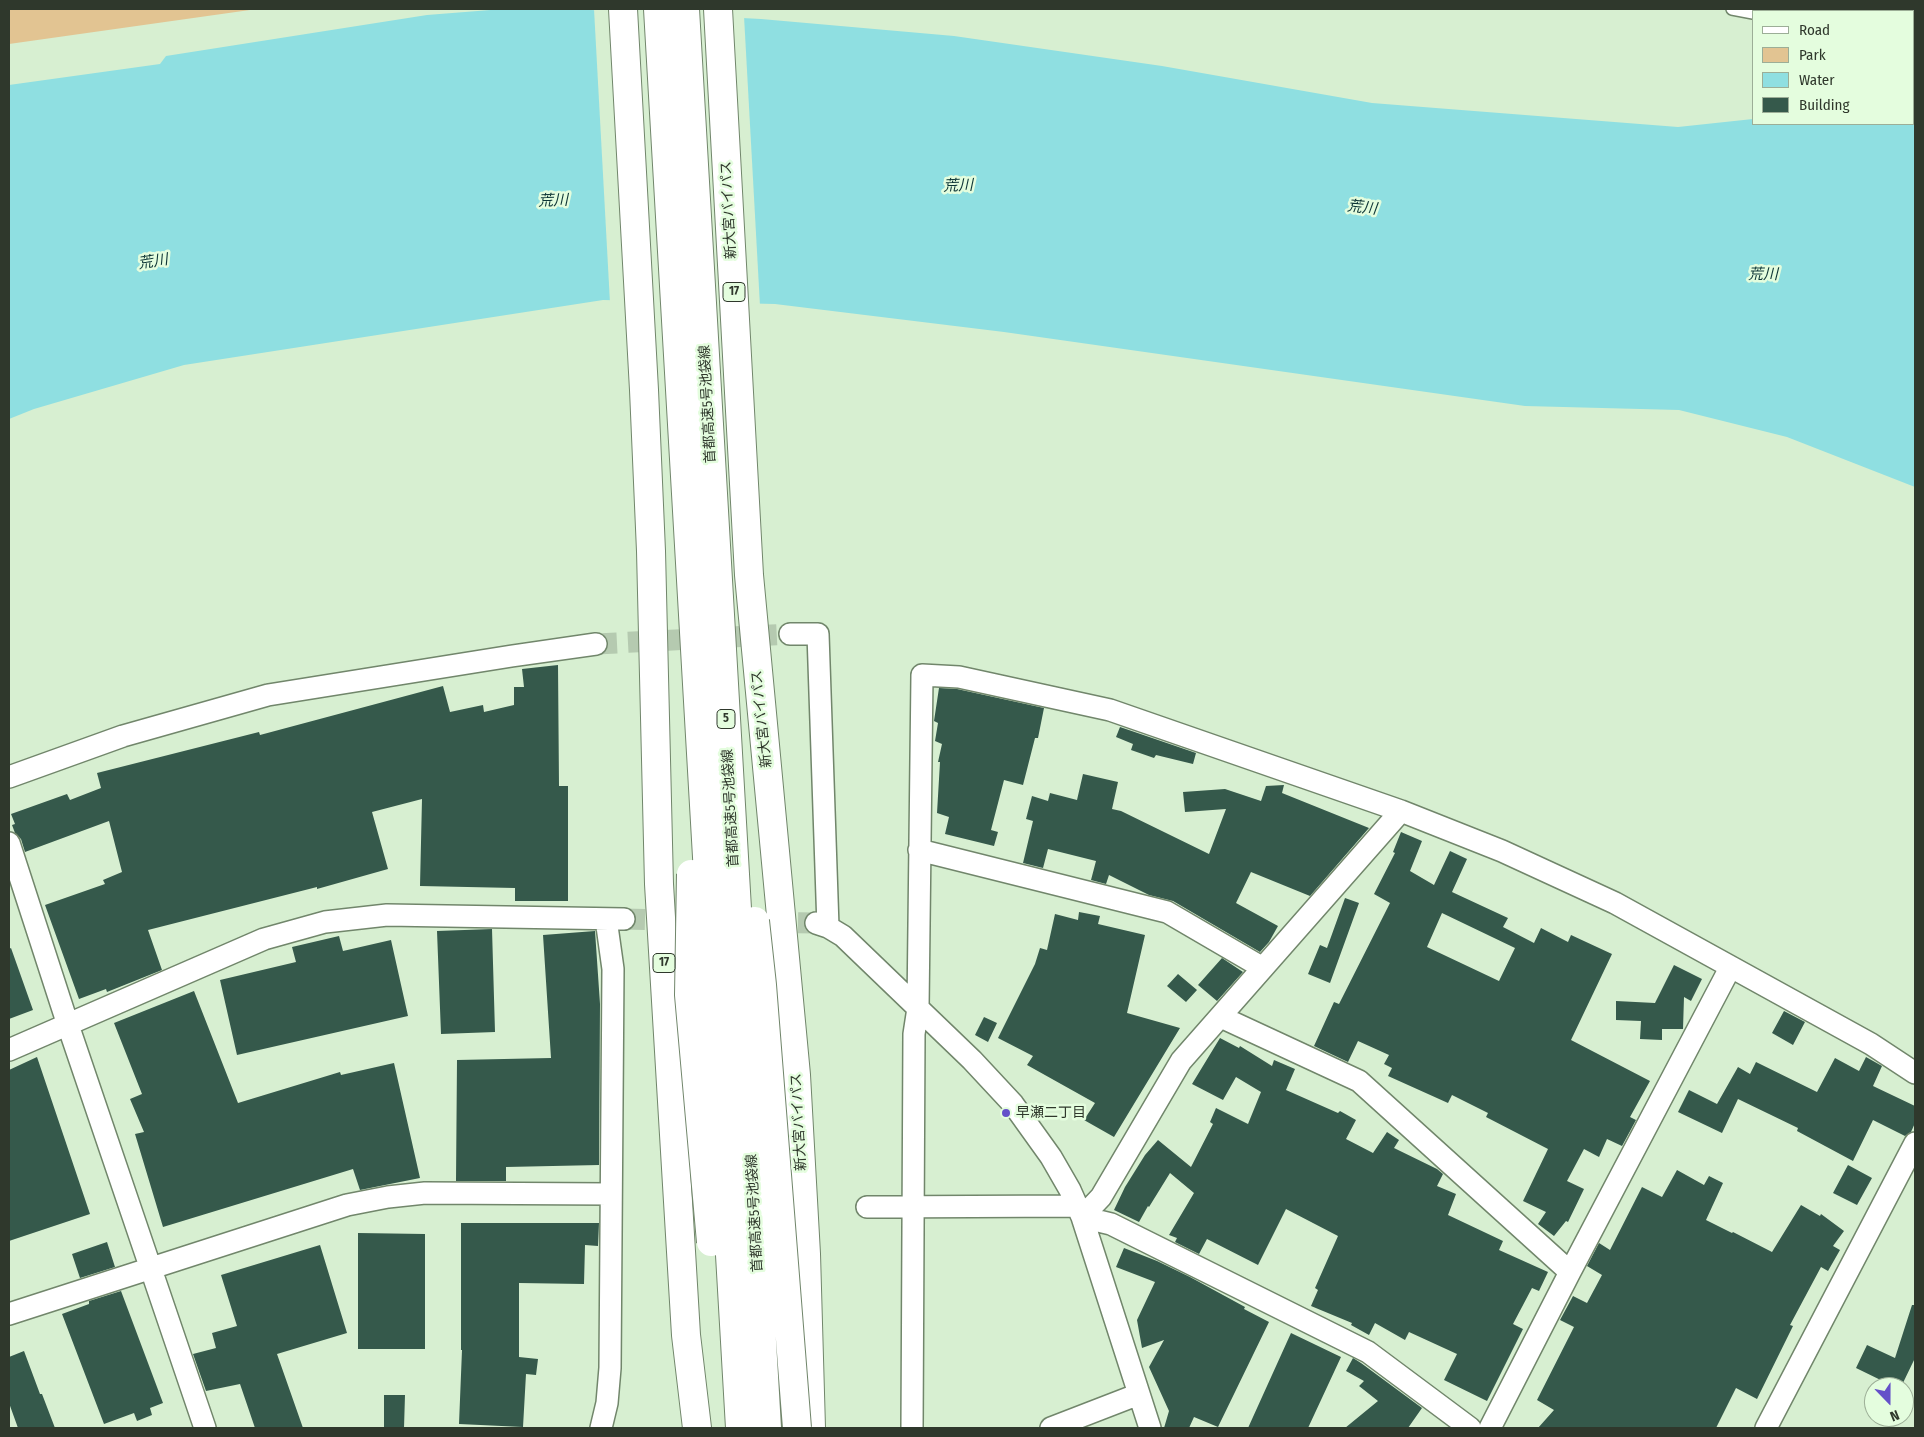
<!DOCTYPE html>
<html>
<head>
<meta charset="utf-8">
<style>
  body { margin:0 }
  #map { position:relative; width:1924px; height:1437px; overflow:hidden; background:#d7efd1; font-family:"Fira Sans Condensed",sans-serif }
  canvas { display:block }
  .frame { position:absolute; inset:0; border:10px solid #2f382c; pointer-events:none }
  .legend { position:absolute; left:1752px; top:10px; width:162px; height:115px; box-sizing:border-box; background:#e4fdde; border:1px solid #9cae97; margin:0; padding:6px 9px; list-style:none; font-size:15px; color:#2f382c }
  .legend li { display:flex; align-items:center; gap:10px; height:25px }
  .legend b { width:25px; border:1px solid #9cae97 }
  .north { position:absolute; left:1864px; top:1377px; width:50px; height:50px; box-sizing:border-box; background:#e4fdde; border:1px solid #9cae97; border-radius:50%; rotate:158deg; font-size:14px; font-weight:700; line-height:20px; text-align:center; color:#2f382c }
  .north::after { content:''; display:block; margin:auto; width:18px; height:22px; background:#6450c9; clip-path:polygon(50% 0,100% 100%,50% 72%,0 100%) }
</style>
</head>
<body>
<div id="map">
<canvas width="1924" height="1437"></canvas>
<div class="frame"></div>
<ul class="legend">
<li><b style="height:6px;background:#fff"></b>Road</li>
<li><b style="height:14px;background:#e2c492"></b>Park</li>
<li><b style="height:14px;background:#8fdfe1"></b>Water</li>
<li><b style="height:14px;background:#35594b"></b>Building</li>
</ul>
<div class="north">N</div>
</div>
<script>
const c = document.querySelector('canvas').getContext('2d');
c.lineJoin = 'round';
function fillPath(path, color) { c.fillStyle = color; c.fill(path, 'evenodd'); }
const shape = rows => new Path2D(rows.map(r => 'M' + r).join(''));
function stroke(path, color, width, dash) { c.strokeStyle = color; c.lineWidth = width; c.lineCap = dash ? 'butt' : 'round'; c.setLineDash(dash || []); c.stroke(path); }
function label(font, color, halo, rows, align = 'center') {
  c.font = font + ' "Fira Sans Condensed","Noto Sans JP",sans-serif'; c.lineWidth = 5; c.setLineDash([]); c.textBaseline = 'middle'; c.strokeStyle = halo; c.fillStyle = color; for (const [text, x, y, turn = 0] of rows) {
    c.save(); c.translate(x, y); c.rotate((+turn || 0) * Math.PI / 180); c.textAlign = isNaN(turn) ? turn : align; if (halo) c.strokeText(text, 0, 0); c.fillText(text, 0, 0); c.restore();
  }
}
fillPath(shape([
  [9,9,257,9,9,44]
]), '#e2c492');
fillPath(shape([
  [503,9,572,9,761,19,954,36,1162,66,1372,103,1678,127,1753,119,1753,124,1913,124,1913,85,1915,84,1915,487,1787,437,1679,410,1525,406,1004,332,775,304,603,300,184,365,34,409,9,419,9,85,160,64,166,56,427,15]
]), '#8fdfe1');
fillPath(shape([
  [594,9,744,16,760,306,610,303]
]), '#d7efd1');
fillPath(shape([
  [558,665,559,786,568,786,568,901,515,901,515,888,420,886,422,799,372,812,388,869,317,889,317,887,148,930,162,970,107,992,106,989,79,999,45,905,105,884,103,880,122,872,109,821,25,852,21,839,15,833,12,825,15,824,11,814,67,794,70,800,101,788,97,773,259,732,260,735,443,686,450,712,483,705,484,712,514,705,514,687,524,687,522,669],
  [939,688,957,689,1044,708,1038,738,1035,738,1023,785,1004,780,991,830,998,832,994,846,945,834,949,817,937,813,940,762,938,762,942,744,935,741,938,723,934,721],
  [1120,727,1196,753,1193,764,1156,755,1154,758,1131,750,1133,744,1116,737],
  [1083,774,1118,782,1112,809,1121,811,1209,854,1226,809,1185,812,1183,792,1225,789,1261,801,1266,786,1284,785,1282,793,1369,828,1310,896,1251,872,1236,903,1278,926,1269,942,1260,952,1173,901,1149,895,1109,875,1106,884,1091,880,1096,861,1048,849,1043,868,1023,863,1033,821,1026,819,1032,796,1048,801,1050,793,1077,800],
  [1401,832,1422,841,1410,871,1434,885,1450,851,1467,859,1452,892,1508,918,1503,927,1534,943,1541,928,1568,942,1571,935,1612,954,1571,1040,1650,1081,1630,1117,1636,1120,1622,1146,1607,1139,1599,1157,1584,1149,1567,1181,1584,1189,1568,1222,1566,1221,1554,1236,1538,1224,1546,1212,1523,1201,1548,1149,1486,1117,1488,1113,1452,1095,1448,1103,1388,1076,1392,1068,1384,1064,1389,1055,1358,1041,1348,1062,1314,1046,1334,1002,1339,1004,1390,903,1374,894,1395,853,1393,852],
  [1442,913,1515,948,1499,981,1427,947],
  [1345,898,1359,903,1330,983,1308,974,1320,945,1327,948],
  [1079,912,1100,916,1098,924,1145,935,1127,1013,1180,1028,1114,1137,1084,1120,1095,1103,1027,1065,1033,1056,998,1038,1035,964,1040,948,1047,950,1055,914,1078,920],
  [492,929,495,1032,441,1034,437,931],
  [595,931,600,1004,599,1165,506,1167,506,1181,456,1181,457,1060,551,1058,543,935],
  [339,936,343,951,391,940,408,1016,237,1055,220,980,296,962,292,947],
  [11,948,33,1010,9,1019,9,949],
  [1222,958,1243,972,1217,1001,1198,985],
  [1674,965,1702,979,1691,1001,1684,997,1683,1029,1662,1029,1662,1040,1640,1039,1641,1021,1616,1020,1616,1001,1655,1003],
  [1178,974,1197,990,1186,1002,1167,986],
  [194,991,238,1103,340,1072,341,1075,394,1063,420,1178,360,1190,353,1169,163,1227,135,1134,144,1132,130,1099,142,1094,114,1023],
  [1784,1011,1805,1022,1793,1045,1772,1033],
  [984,1017,997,1023,988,1042,975,1035],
  [1220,1038,1239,1048,1240,1046,1272,1066,1274,1060,1295,1069,1286,1090,1338,1113,1340,1111,1356,1120,1346,1139,1373,1153,1387,1132,1399,1140,1394,1148,1437,1169,1443,1174,1437,1186,1456,1194,1448,1215,1503,1241,1499,1250,1548,1272,1539,1291,1532,1288,1513,1324,1523,1329,1487,1401,1444,1380,1457,1354,1409,1332,1405,1340,1375,1323,1369,1335,1351,1325,1352,1323,1311,1306,1318,1290,1315,1288,1338,1236,1286,1209,1258,1265,1207,1239,1199,1254,1175,1242,1177,1238,1169,1235,1194,1193,1170,1173,1149,1207,1148,1206,1139,1222,1114,1210,1125,1187,1145,1155,1158,1140,1191,1167,1213,1124,1210,1122,1216,1108,1248,1124,1261,1092,1236,1077,1223,1100,1192,1084],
  [37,1057,90,1214,9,1241,9,1070],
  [1866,1057,1882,1066,1873,1086,1915,1106,1915,1123,1911,1132,1905,1136,1873,1120,1853,1161,1797,1131,1798,1128,1738,1099,1722,1133,1678,1112,1689,1090,1717,1104,1738,1067,1750,1074,1756,1062,1817,1092,1835,1058,1859,1071],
  [1848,1165,1872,1178,1857,1205,1833,1193],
  [1677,1170,1704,1185,1709,1176,1723,1183,1706,1220,1732,1233,1733,1232,1772,1252,1801,1205,1820,1216,1821,1214,1844,1231,1833,1246,1840,1250,1828,1271,1821,1267,1790,1325,1793,1326,1757,1399,1736,1388,1716,1428,1538,1428,1554,1410,1537,1400,1574,1327,1560,1320,1573,1296,1587,1303,1602,1275,1587,1266,1599,1243,1610,1250,1642,1187,1662,1197],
  [461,1223,599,1223,598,1246,585,1245,584,1284,519,1283,519,1357,538,1359,536,1375,526,1374,523,1427,459,1424,462,1350,461,1350],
  [358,1233,425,1234,425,1349,358,1349],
  [107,1242,115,1267,80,1278,72,1254],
  [320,1245,347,1333,277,1354,303,1428,255,1428,240,1384,206,1391,193,1354,216,1348,212,1333,237,1326,221,1275],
  [1124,1248,1157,1261,1190,1277,1245,1307,1244,1309,1269,1322,1218,1427,1194,1417,1189,1428,1164,1428,1169,1411,1149,1367,1164,1340,1142,1348,1137,1320,1155,1282,1116,1267],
  [121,1291,163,1403,150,1408,152,1415,137,1421,134,1413,104,1424,62,1314,89,1304,89,1301],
  [1912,1305,1915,1305,1915,1358,1901,1387,1895,1387,1856,1368,1867,1345,1895,1358],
  [1291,1333,1341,1357,1308,1428,1248,1428],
  [24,1351,40,1394,42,1394,55,1428,18,1428,9,1403,9,1357],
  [1353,1358,1361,1363,1422,1408,1408,1428,1345,1428,1378,1401,1359,1386,1364,1381,1346,1371],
  [384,1395,405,1395,404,1428,384,1428]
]), '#35594b');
stroke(shape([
  [596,644,790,634],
  [624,919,706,921],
  [766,922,816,923]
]), '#b5cab0', 21, [21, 11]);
const lane = shape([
  [1732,9,1753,13],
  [1913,29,1915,29]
]);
const street = shape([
  [790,634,818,634,828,927],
  [9,777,123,736,268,695,512,656,596,644],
  [9,843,68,1025,205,1428],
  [919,850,1167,912,1263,968],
  [816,923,828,927,843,936,972,1060,1013,1104,1051,1157,1070,1190,1082,1217,1150,1428],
  [1221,1017,1359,1081,1570,1272],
  [9,1050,264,939,325,922,387,915,624,919],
  [867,1207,1077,1206],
  [1082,1217,1101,1197,1181,1061,1401,811],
  [1082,1217,1111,1224,1368,1352,1470,1428],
  [9,1314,347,1205,388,1197,425,1193,611,1194],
  [601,1428,607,1403,610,1368,613,969,606,919],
  [912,1428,914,1034,918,1008,922,675,959,677,1110,710,1401,811,1502,851,1615,903,1871,1044,1915,1073],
  [1051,1428,1139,1394],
  [1490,1428,1570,1272,1730,968],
  [1766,1428,1915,1143]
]);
const highway = shape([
  [623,9,644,390,651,551,659,884,686,1335,697,1428],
  [718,9,749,575,796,1075,806,1254,811,1428]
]);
stroke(lane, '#71866b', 14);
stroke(street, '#71866b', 24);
stroke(highway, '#71866b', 30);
stroke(lane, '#fff', 11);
stroke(street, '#fff', 21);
stroke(highway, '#fff', 28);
const highwayBridge = shape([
  [658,9,740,1428],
  [685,9,767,1428],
  [691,874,689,995,711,1242],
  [755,921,762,985,797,1428]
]);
stroke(highwayBridge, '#71866b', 30, []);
stroke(highwayBridge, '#fff', 28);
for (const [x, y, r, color] of [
  [1006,1113,5,"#6450c9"]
]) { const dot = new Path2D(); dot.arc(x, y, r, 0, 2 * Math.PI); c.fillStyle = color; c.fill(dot); stroke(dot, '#e4fdde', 2); }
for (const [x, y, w] of [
  [734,292,22],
  [726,719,18],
  [664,963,22]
]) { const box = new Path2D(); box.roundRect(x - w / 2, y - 9.5, w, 19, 4); c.fillStyle = '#e4fdde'; c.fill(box); stroke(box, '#2f382c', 1); }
label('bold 12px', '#2f382c', null, [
  ["17",734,292],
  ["5",726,719],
  ["17",664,963]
]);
label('14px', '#2f382c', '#e4fdde', [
  ["新大宮バイパス",729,210,-93],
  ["首都高速5号池袋線",708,404,-93],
  ["新大宮バイパス",762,719,-96],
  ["首都高速5号池袋線",731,808,-93],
  ["新大宮バイパス",799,1122,-93],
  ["首都高速5号池袋線",755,1213,-93]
]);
label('14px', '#2f382c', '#e4fdde', [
  ["早瀬二丁目",1016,1113]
], 'left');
label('italic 15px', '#0c3435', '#e4fdde', [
  ["荒川",958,186,-2],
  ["荒川",553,201,-2],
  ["荒川",1362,208,6],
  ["荒川",153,262,-9],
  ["荒川",1763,275]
]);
</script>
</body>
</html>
